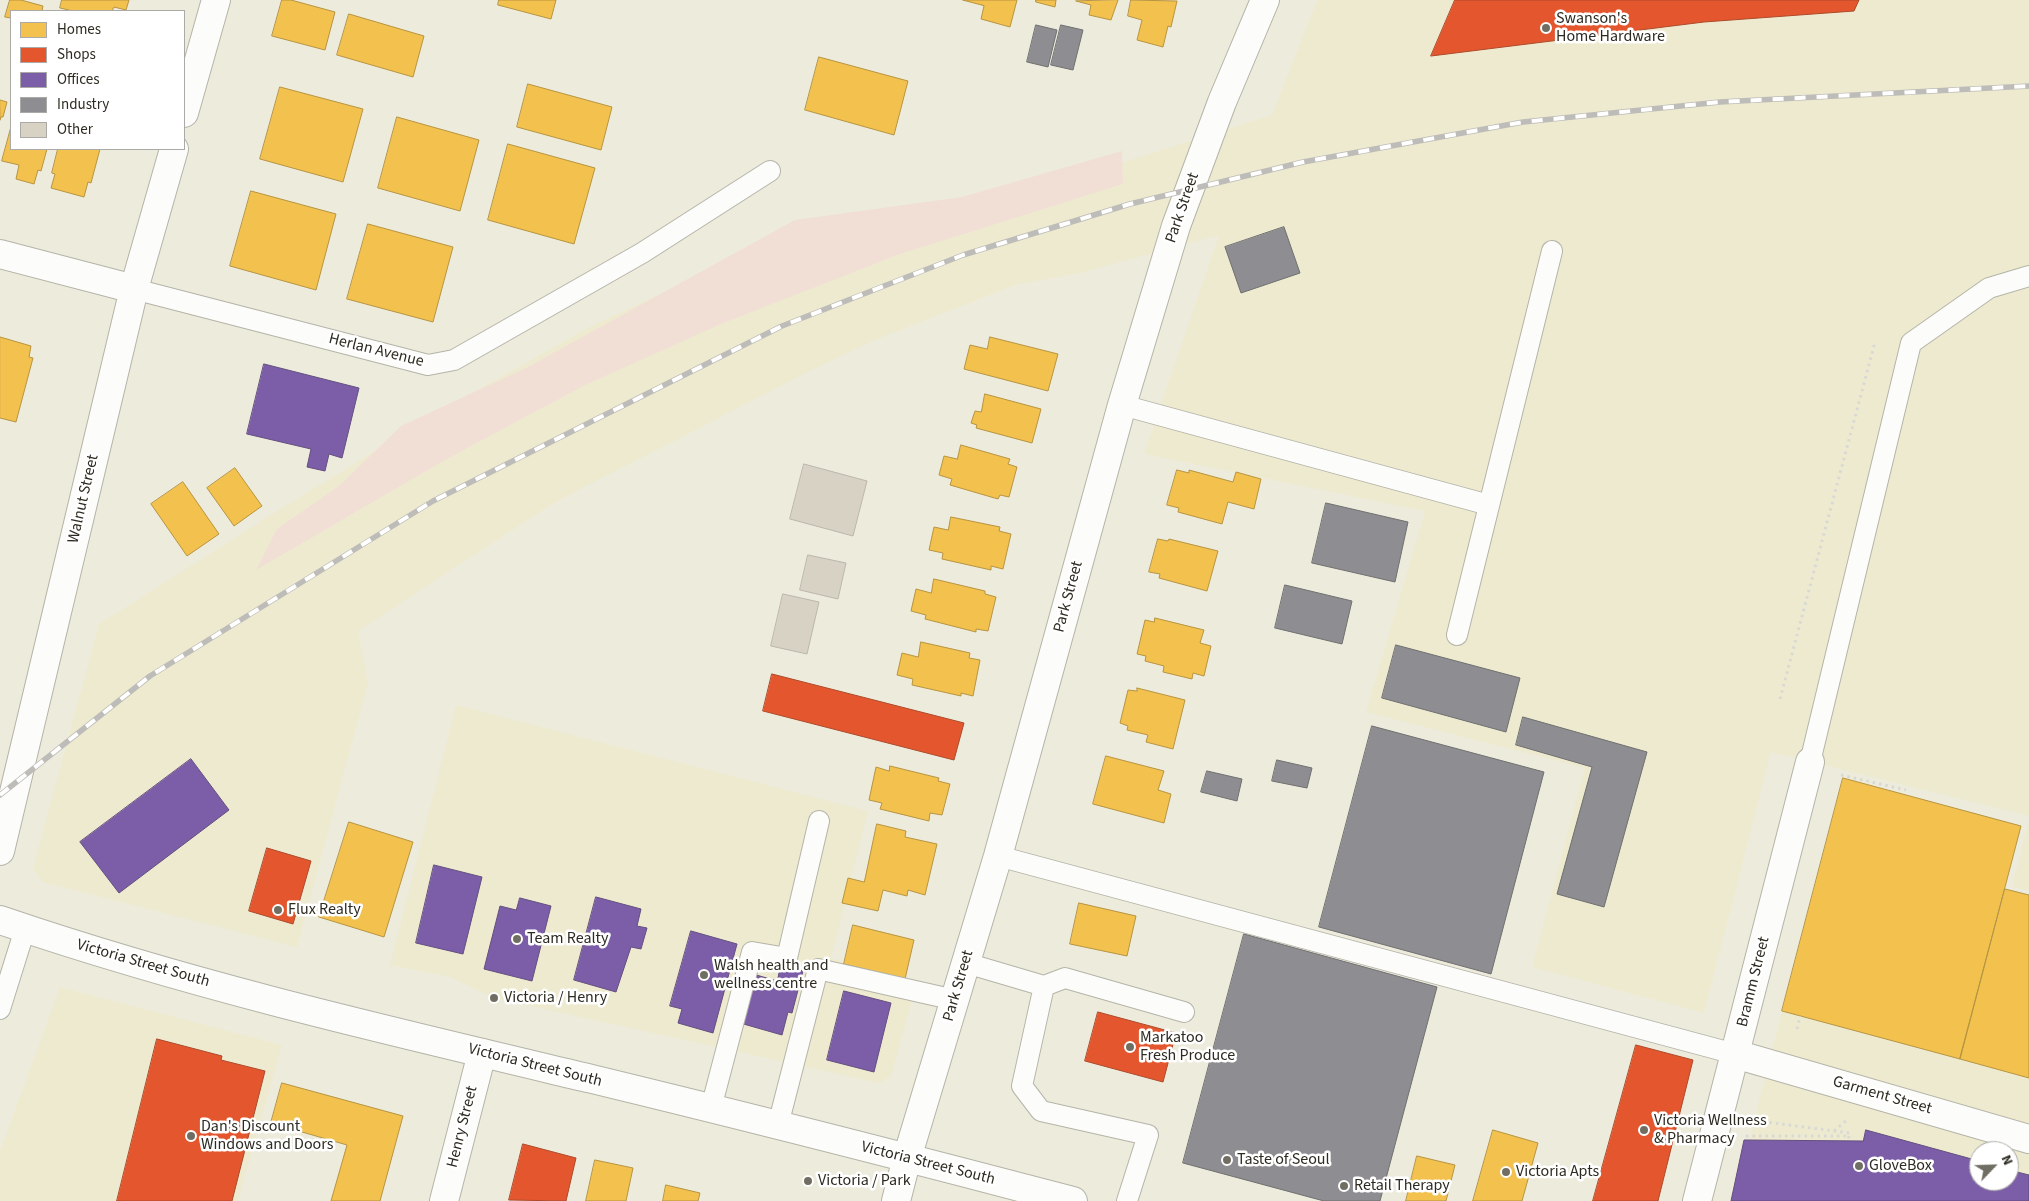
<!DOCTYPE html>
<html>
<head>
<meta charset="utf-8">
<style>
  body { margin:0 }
  #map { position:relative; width:2029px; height:1201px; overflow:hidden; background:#edebdc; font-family:"Source Sans 3",sans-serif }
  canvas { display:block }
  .legend { position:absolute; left:10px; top:10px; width:175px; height:140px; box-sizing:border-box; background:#fff; border:1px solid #abaaa6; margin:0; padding:6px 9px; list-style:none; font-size:15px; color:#2d2b21 }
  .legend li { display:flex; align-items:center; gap:10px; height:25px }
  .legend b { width:25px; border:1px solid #abaaa6 }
  .north { position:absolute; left:1969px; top:1141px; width:50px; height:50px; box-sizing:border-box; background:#fff; border:1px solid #abaaa6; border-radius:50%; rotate:66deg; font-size:14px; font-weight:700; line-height:20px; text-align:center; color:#2d2b21 }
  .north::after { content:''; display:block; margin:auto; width:18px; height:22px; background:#706e62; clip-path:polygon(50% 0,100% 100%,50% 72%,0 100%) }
</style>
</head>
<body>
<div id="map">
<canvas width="2029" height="1201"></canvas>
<ul class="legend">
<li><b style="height:14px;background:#f2c14e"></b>Homes</li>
<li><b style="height:14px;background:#e4572e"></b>Shops</li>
<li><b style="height:14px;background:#7b5ea7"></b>Offices</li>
<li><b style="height:14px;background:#8d8d92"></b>Industry</li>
<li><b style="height:14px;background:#d8d2c5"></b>Other</li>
</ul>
<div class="north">N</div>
</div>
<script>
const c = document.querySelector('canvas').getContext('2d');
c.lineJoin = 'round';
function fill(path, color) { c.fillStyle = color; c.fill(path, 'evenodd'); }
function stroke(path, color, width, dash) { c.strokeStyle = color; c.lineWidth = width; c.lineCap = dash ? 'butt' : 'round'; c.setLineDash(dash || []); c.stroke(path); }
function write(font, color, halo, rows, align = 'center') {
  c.font = font + ' "Source Sans 3",sans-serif'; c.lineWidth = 5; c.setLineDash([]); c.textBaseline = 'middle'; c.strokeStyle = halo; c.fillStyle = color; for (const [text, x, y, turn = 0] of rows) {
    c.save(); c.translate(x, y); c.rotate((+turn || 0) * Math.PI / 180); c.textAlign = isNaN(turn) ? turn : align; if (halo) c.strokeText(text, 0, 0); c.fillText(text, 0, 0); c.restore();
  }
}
const built = new Path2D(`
  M 1317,0 L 2029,0 L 2029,816 L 1771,752 L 1704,1013 L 1532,967 L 1585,768 L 1366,712 L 1425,511 L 1144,454 L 1219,235 L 1080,273 L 1015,285 L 875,340 L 804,374 L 554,503 L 358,631 L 368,683 L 297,947 L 42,882 L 33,868 L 99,624 L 285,506 L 449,406 L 595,324 L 757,250 L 1045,187 L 1272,115 Z
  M 456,705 L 868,811 L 831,958 L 917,983 L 891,1076 L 879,1083 L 494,998 L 450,977 L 390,965 Z
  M 2029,821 L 2029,891 L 2012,886 Z
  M 60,987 L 282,1045 L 238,1201 L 0,1201 L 0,1151 Z
  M 1782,1011 L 2029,1078 L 2029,1201 L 1734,1201 ZM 1979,1151 L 2009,1151 L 2009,1181 L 1979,1181 Z`);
const green = new Path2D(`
  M 1122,151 L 1123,184 L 900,254 L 721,324 L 583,386 L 445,460 L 256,570 L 277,529 L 339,486 L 401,426 L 526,368 L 795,220 L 962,197 Z`);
const homes = new Path2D(`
  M 10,0 L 21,0 L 43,6 L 42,11 L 11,11 L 11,18 L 5,17 Z
  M 62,0 L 129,0 L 126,10 L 114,7 L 112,11 L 73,11 L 60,8 Z
  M 282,0 L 291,0 L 335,12 L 325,50 L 272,36 Z
  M 499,0 L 556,0 L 551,19 L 498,5 Z
  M 963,0 L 1017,0 L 1010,27 L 981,19 L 984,6 Z
  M 1036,0 L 1056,0 L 1055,7 L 1036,2 Z
  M 1118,0 L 1111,20 L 1089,15 L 1091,5 L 1076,1 Z
  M 1131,0 L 1177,1 L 1171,27 L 1168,26 L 1163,47 L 1137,40 L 1142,20 L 1128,16 Z
  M 349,14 L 424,36 L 413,77 L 337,55 Z
  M 819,57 L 908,81 L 894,135 L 805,110 Z
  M 528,84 L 612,107 L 601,150 L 517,127 Z
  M 280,87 L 363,109 L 343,182 L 260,159 Z
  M 0,100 L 7,102 L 3,117 L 1,117 L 0,120 Z
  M 397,117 L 479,140 L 460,211 L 378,188 Z
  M 11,127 L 11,149 L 47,149 L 41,171 L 38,170 L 34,184 L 16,179 L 19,165 L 2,161 Z
  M 508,144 L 595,168 L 574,244 L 488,220 Z
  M 58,149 L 100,149 L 91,183 L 88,182 L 84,197 L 51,188 L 55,174 L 52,173 Z
  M 251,191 L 336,214 L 316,290 L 230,266 Z
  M 368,224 L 453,247 L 433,322 L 347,299 Z
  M 0,337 L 31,346 L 29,357 L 33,358 L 16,422 L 0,418 Z
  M 990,337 L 1058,354 L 1048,391 L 964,369 L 970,345 L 987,349 Z
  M 985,394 L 1041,409 L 1032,443 L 976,428 L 977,425 L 971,423 L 975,411 L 981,412 Z
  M 961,445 L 1010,459 L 1008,464 L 1017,467 L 1009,497 L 1000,495 L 998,499 L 950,485 L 952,479 L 939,475 L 944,456 L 957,459 Z
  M 235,468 L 262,506 L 234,526 L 207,488 Z
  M 1177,470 L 1189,473 L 1189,470 L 1233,482 L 1236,472 L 1261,479 L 1254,509 L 1228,502 L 1222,524 L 1178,512 L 1179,508 L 1167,505 Z
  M 183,482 L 219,534 L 187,556 L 151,504 Z
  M 951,517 L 1000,527 L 999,531 L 1011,534 L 1003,569 L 991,566 L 991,570 L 942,559 L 943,553 L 929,550 L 934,527 L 948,530 Z
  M 1158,539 L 1168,541 L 1169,539 L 1218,551 L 1207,591 L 1159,578 L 1160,574 L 1149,572 Z
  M 934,579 L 985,591 L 985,594 L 996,597 L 988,631 L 976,629 L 976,632 L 925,619 L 926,615 L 911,611 L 916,589 L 931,593 Z
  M 1155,618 L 1204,630 L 1200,643 L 1211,646 L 1204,676 L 1193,673 L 1192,679 L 1163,672 L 1164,666 L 1145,661 L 1146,656 L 1137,654 L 1145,620 L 1154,622 Z
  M 921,642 L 970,653 L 969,658 L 980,660 L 973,696 L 961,693 L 961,696 L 912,685 L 913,679 L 897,675 L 902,653 L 918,657 Z
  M 1137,688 L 1185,700 L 1173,749 L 1146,742 L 1148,735 L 1127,730 L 1128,726 L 1120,723 L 1128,690 L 1137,691 Z
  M 1106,756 L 1164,771 L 1158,790 L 1171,794 L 1164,823 L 1093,804 Z
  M 890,766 L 939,778 L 938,781 L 950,784 L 942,815 L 930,813 L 929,821 L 880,809 L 882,803 L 869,800 L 876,767 L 889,771 Z
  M 1843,778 L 2021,826 L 1960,1059 L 1782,1011 Z
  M 349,822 L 413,842 L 384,937 L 319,917 Z
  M 877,824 L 906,831 L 905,837 L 937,844 L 925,895 L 908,890 L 907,896 L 883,890 L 878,911 L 842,903 L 848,878 L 864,882 Z
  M 2005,889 L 2029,895 L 2029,1078 L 1960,1059 Z
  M 1079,903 L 1136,916 L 1127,956 L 1070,944 Z
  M 853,925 L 914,940 L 905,979 L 844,964 Z
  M 282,1083 L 403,1116 L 380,1201 L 331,1201 L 347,1145 L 271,1123 Z
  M 1493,1130 L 1538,1143 L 1522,1201 L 1473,1201 Z
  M 1417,1156 L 1455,1165 L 1446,1201 L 1406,1201 Z
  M 595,1160 L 633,1168 L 626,1201 L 586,1201 Z
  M 666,1185 L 700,1193 L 698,1201 L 663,1201 Z`);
const shops = new Path2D(`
  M 1455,0 L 1859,0 L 1854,11 L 1704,22 L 1431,56 Z
  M 772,674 L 964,723 L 954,760 L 763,711 Z
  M 267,848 L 311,861 L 293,924 L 249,911 Z
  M 1098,1012 L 1176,1033 L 1163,1082 L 1085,1061 Z
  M 157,1039 L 222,1056 L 221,1060 L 265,1071 L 232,1201 L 117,1201 Z
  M 1636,1045 L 1693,1060 L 1658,1201 L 1593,1201 Z
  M 523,1144 L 576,1158 L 566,1201 L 509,1200 Z`);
const offices = new Path2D(`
  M 264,364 L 359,388 L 342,458 L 329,454 L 325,471 L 307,467 L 311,449 L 247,434 Z
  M 191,759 L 229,810 L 119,893 L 80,842 Z
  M 434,865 L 482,877 L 463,954 L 416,943 Z
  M 596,897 L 641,909 L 637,926 L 647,928 L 641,949 L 631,947 L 616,992 L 574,980 Z
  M 520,898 L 551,906 L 532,981 L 484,969 L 500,906 L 516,910 Z
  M 691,931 L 737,944 L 713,1033 L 678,1023 L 682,1009 L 670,1006 Z
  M 781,965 L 803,971 L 792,1013 L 788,1012 L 782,1035 L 740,1023 L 753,974 L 777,981 Z
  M 844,991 L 891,1003 L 874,1072 L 827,1060 Z
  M 1866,1130 L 1979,1161 L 1979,1181 L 2009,1181 L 2009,1170 L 2029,1175 L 2029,1201 L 1731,1201 L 1744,1140 L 1863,1141 Z`);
const industry = new Path2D(`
  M 1036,25 L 1057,30 L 1048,67 L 1027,62 Z
  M 1061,25 L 1083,30 L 1073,70 L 1051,65 Z
  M 1284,227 L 1300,273 L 1241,293 L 1225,247 Z
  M 1326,503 L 1408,522 L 1395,582 L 1312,563 Z
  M 1285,585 L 1352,601 L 1342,644 L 1275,628 Z
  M 1396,645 L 1520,678 L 1506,732 L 1382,698 Z
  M 1523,717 L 1647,752 L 1604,907 L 1557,894 L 1592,767 L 1516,745 Z
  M 1372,726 L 1544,772 L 1491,974 L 1319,927 Z
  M 1277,760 L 1312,768 L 1307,788 L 1272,781 Z
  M 1207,771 L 1242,779 L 1237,801 L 1201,792 Z
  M 1244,934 L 1437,987 L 1380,1201 L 1324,1201 L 1183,1163 Z`);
const building = new Path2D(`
  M 804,464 L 867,481 L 853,536 L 790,519 Z
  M 808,555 L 846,563 L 838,599 L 800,590 Z
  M 783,594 L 819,602 L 807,654 L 771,646 Z`);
const path = new Path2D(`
  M 1780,699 L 1875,342
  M 1841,775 L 1906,790
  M 1797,1029 L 1800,1016
  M 1750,1120 L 1850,1133 L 1848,1140
  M 1834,1131 L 1847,1120
  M 1746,1136 L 1849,1136`);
const service = new Path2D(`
  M 134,289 L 428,365 L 454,360 L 642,253 L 770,171
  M 1122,405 L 1489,505
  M 1457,635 L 1552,251
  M 1810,762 L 1911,343 L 1989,288 L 2029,276
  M 998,856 L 1735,1054
  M 966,963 L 1044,986 L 1022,1086 L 1041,1111 L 1148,1135 L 1127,1201
  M 1044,986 L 1065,978 L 1184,1012
  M 0,1009 L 25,929
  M 711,1108 L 752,952 L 787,958 L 819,821
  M 778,1125 L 818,969 L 955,1000`);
const minor = new Path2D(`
  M 184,113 L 216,0
  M 0,254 L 134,289
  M 0,851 L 134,289 L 174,149
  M 1735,1054 L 2029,1139
  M 444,1201 L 482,1053
  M 896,1201 L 907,1158
  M 1697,1201 L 1810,762`);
const tertiary = new Path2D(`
  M 907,1158 L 998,856 L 1122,405 L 1176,226 L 1222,102 L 1265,0`);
const secondary = new Path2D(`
  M 0,920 C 193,986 394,1032 592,1079 C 753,1118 913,1159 1073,1201`);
const rail = new Path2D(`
  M 0,795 L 150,676 L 433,501 L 782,326 L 963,255 L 1130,204 L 1303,162 L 1523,122 L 1720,102 L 2029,86`);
const markers = [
  [1546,28,5,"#706e62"],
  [278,910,5,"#706e62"],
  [517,939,5,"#706e62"],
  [704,975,5,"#706e62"],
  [494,998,5,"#706e62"],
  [1130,1047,5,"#706e62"],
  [1644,1130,5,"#706e62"],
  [191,1136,5,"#706e62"],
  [1227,1160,5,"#706e62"],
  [1859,1166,5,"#706e62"],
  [1506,1172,5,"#706e62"],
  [808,1181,5,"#706e62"],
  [1344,1186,5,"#706e62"]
];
const poiNames = [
  ["Swanson's",1556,19],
  ["Home Hardware",1556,37],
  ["Flux Realty",288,910],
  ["Team Realty",527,939],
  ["Walsh health and",714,966],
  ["wellness centre",714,984],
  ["Victoria / Henry",504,998],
  ["Markatoo",1140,1038],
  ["Fresh Produce",1140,1056],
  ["Victoria Wellness",1654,1121],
  ["& Pharmacy",1654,1139],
  ["Dan's Discount",201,1127],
  ["Windows and Doors",201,1145],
  ["Taste of Seoul",1237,1160],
  ["GloveBox",1869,1166],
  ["Victoria Apts",1516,1172],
  ["Victoria / Park",818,1181],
  ["Retail Therapy",1354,1186]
];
const streetNames = [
  ["Park Street",1183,208,-71],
  ["Herlan Avenue",376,351,14],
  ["Walnut Street",84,499,-77],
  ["Park Street",1069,597,-75],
  ["Victoria Street South",143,964,16],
  ["Bramm Street",1754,982,-76],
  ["Park Street",959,986,-74],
  ["Victoria Street South",535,1066,14],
  ["Garment Street",1882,1096,16],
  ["Henry Street",463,1127,-76],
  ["Victoria Street South",928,1164,14]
];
fill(built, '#eeead0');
fill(green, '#f1dfd5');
fill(homes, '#f2c14e');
stroke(homes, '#b79440', 1);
fill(shops, '#e4572e');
stroke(shops, '#ad4a2a', 1);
fill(offices, '#7b5ea7');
stroke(offices, '#644f7f', 1);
fill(industry, '#8d8d92');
stroke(industry, '#707070', 1);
fill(building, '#d8d2c5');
stroke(building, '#bbb6ac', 1);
stroke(service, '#b5b4a8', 22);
stroke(minor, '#b5b4a8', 30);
stroke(tertiary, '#b5b4a8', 30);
stroke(secondary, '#b5b4a8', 30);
stroke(path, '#d9d9d4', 3, [2.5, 4]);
stroke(service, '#fcfcfa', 20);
stroke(minor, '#fcfcfa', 28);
stroke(tertiary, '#fcfcfa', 28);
stroke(secondary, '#fcfcfa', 28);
stroke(rail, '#bdbcb8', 5.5);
stroke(rail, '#fff', 4, [11]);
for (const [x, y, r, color] of markers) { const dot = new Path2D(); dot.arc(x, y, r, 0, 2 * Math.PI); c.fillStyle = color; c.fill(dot); stroke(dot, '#fff', 2); }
write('16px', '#2d2b21', '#fff', poiNames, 'left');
write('16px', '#2d2b21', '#fff', streetNames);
</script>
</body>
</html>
